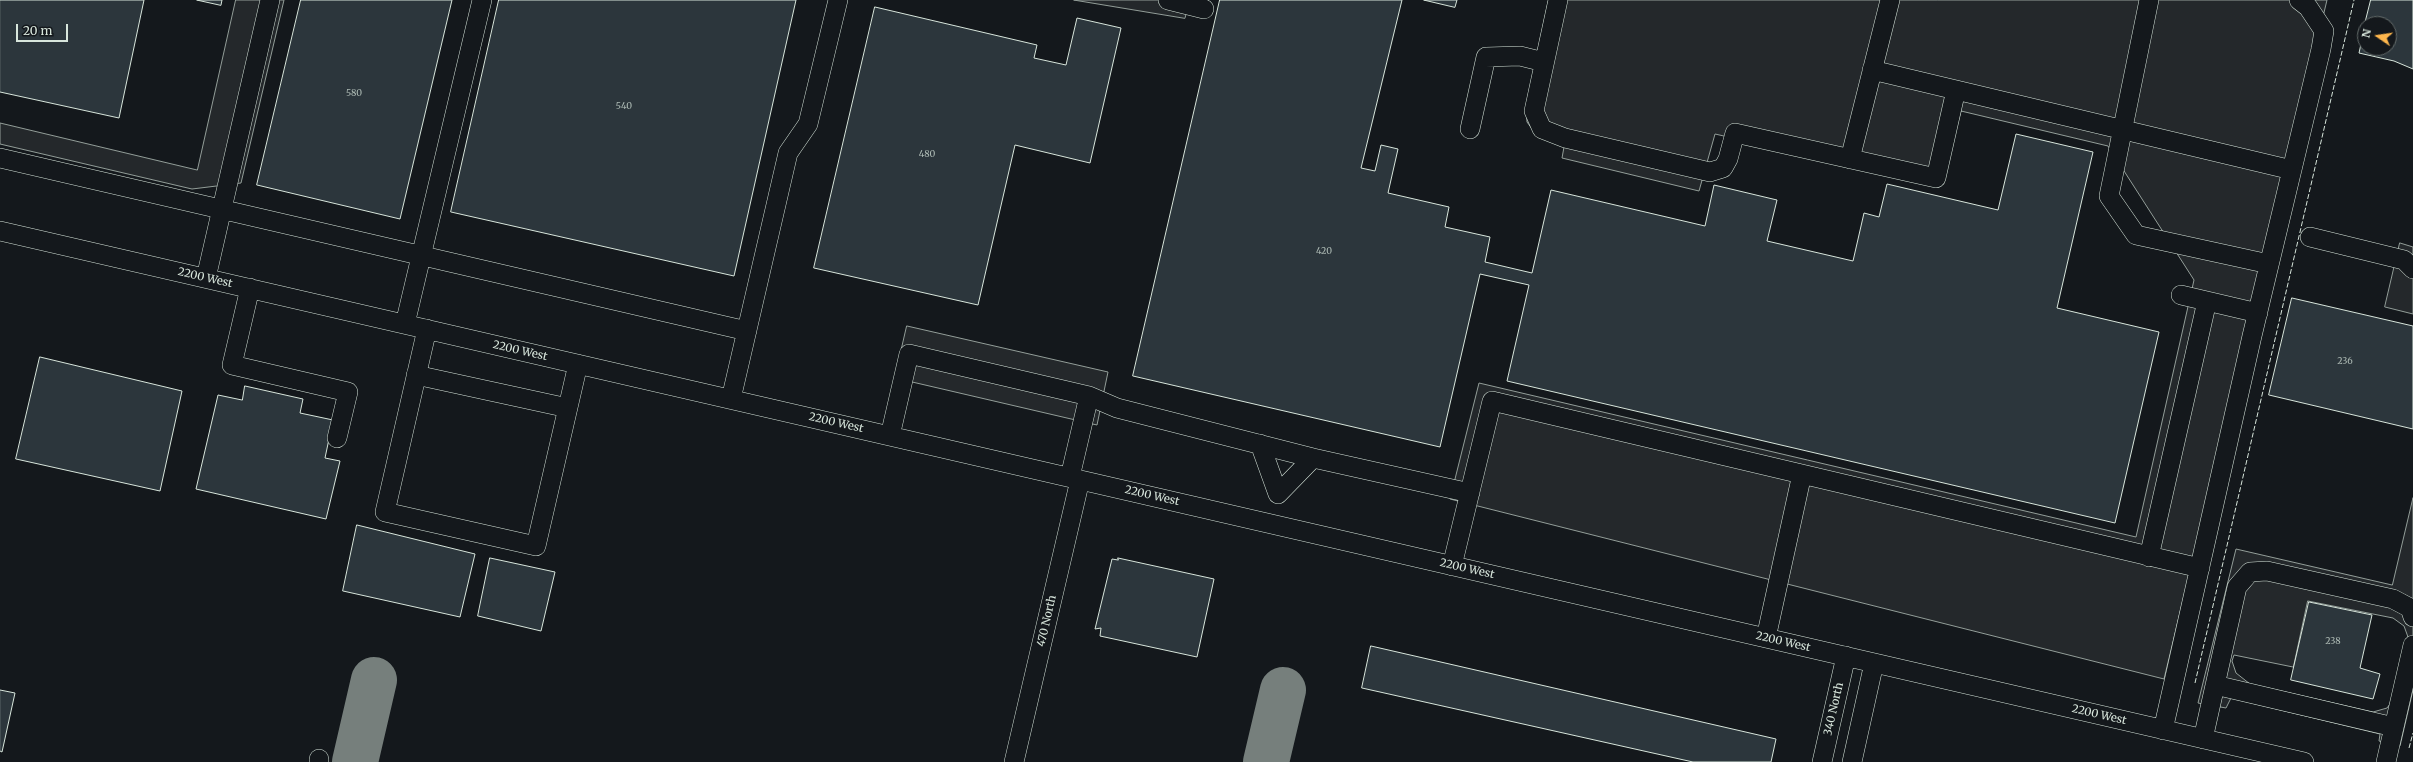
<!DOCTYPE html>
<html>
<head>
<meta charset="utf-8">
<style>
  body { margin:0 }
  #map { position:relative; width:2413px; height:762px; overflow:hidden; background:#14181c; font-family:Merriweather,serif }
  canvas { display:block }
  .north { position:absolute; left:2357px; top:16px; width:40px; height:40px; box-sizing:border-box; background:#14181c; border:1px solid #626a69; border-radius:50%; rotate:283deg; font-size:11px; font-weight:700; line-height:16px; text-align:center; color:#d8e6dc }
  .north::after { content:''; display:block; margin:auto; width:14px; height:18px; background:#ffb74d; clip-path:polygon(50% 0,100% 100%,50% 72%,0 100%) }
  .scale { position:absolute; left:16px; top:24px; width:52px; height:18px; box-sizing:border-box; border:2px solid #d8e6dc; border-top:0; padding-left:5px; font-size:12px; line-height:14px; white-space:nowrap; color:#d8e6dc; -webkit-text-stroke:3px #14181c; paint-order:stroke }
</style>
</head>
<body>
<div id="map">
<canvas width="2413" height="762"></canvas>
<div class="north">N</div>
<div class="scale">20 m</div>
</div>
<script>
const c = document.querySelector('canvas').getContext('2d');
c.lineJoin = 'round';
function fill(path, color) { c.fillStyle = color; c.fill(path, 'evenodd'); }
function stroke(path, color, width, dash) { c.strokeStyle = color; c.lineWidth = width; c.lineCap = dash ? 'butt' : 'round'; c.setLineDash(dash || []); c.stroke(path); }
function write(font, color, halo, rows, align = 'center') {
  c.font = font + ' Merriweather,serif'; c.lineWidth = 3; c.setLineDash([]); c.textBaseline = 'middle'; c.strokeStyle = halo; c.fillStyle = color; for (const [text, x, y, turn = 0] of rows) {
    c.save(); c.translate(x, y); c.rotate((+turn || 0) * Math.PI / 180); c.textAlign = isNaN(turn) ? turn : align; if (halo) c.strokeText(text, 0, 0); c.fillText(text, 0, 0); c.restore();
  }
}
const parking = new Path2D(`
  M 236,0 L 284,0 L 241,183 L 192,189 L 0,144 L 0,123 L 197,170 Z
  M 1074,0 L 1190,0 L 1185,18 Z
  M 1549,0 L 2327,0 L 2164,679 L 1450,499 L 1479,383 L 2136,537 L 2194,280 L 2108,146 L 1961,111 L 1941,185 L 1715,134 L 1699,191 L 1562,158 L 1564,147 L 1535,133 L 1527,122 L 1526,106 Z
  M 2400,243 L 2413,247 L 2413,314 L 2385,307 Z
  M 907,326 L 1108,372 L 1097,425 L 895,378 Z
  M 2413,498 L 2413,690 L 2400,746 L 2379,741 L 2380,734 L 2231,698 L 2226,708 L 2198,703 L 2236,549 L 2392,585 ZM 2308,601 L 2393,618 L 2404,626 L 2408,637 L 2390,704 L 2387,708 L 2373,712 L 2250,684 L 2236,673 L 2232,661 L 2234,655 L 2293,667 Z`);
const taxiway = new Path2D(`
  M 355,762 L 374,680
  M 1266,762 L 1283,690`);
const building = new Path2D(`
  M 0,0 L 144,0 L 119,118 L 0,92 Z
  M 197,0 L 222,0 L 221,5 Z
  M 301,0 L 452,0 L 400,219 L 257,185 Z
  M 499,0 L 796,0 L 734,276 L 451,212 Z
  M 1220,0 L 1402,0 L 1361,168 L 1375,171 L 1381,145 L 1398,149 L 1388,193 L 1449,207 L 1445,227 L 1490,237 L 1485,262 L 1532,273 L 1551,190 L 1705,226 L 1714,185 L 1777,200 L 1767,241 L 1853,261 L 1864,213 L 1879,217 L 1887,184 L 1998,210 L 2016,134 L 2093,152 L 2057,308 L 2159,332 L 2115,523 L 1507,381 L 1529,285 L 1480,274 L 1440,447 L 1133,376 Z
  M 1424,0 L 1457,0 L 1455,7 Z
  M 2371,0 L 2413,0 L 2413,69 L 2394,61 L 2359,53 L 2365,26 L 2365,48 L 2389,48 L 2389,24 L 2365,24 Z
  M 875,7 L 1037,45 L 1034,58 L 1066,65 L 1077,18 L 1121,28 L 1090,163 L 1015,145 L 978,305 L 814,268 Z
  M 2292,298 L 2413,326 L 2413,429 L 2269,395 Z
  M 40,357 L 182,391 L 160,491 L 16,459 Z
  M 245,386 L 303,399 L 300,413 L 333,420 L 325,458 L 340,461 L 326,519 L 196,489 L 218,395 L 242,400 Z
  M 357,525 L 475,554 L 460,617 L 343,591 Z
  M 490,558 L 555,572 L 541,631 L 478,616 Z
  M 1118,558 L 1214,579 L 1197,657 L 1100,636 L 1101,628 L 1095,629 L 1112,559 L 1118,560 Z
  M 2309,602 L 2372,615 L 2360,668 L 2380,674 L 2373,699 L 2291,680 Z
  M 1371,646 L 1776,739 L 1771,762 L 1693,762 L 1362,688 Z
  M 0,690 L 15,693 L 2,752 L 0,751 Z`);
const minor = new Path2D(`
  M 1168,0 L 1204,9
  M 1558,0 L 1534,111 L 1542,129 L 1565,138 L 1710,172 L 1723,168 L 1728,159 L 1735,133 L 1936,178 L 1956,90
  M 2149,0 L 2109,196 L 2136,235 L 2269,264
  M 1872,70 L 2292,170
  M 1470,129 L 1486,57 L 1520,56 L 1544,62
  M 0,158 L 747,331
  M 1850,159 L 1890,0
  M 0,231 L 2304,762
  M 2310,237 L 2404,260 L 2413,269
  M 206,278 L 270,0
  M 250,288 L 232,365 L 348,392 L 337,438
  M 2181,295 L 2258,313
  M 405,324 L 482,0
  M 427,329 L 385,512 L 536,546 L 578,364
  M 416,375 L 568,408
  M 1089,396 L 1117,408 L 1313,458 L 1470,493
  M 731,399 L 788,153 L 808,124 L 838,0
  M 890,436 L 909,354 L 1089,396 L 1070,477
  M 1260,444 L 1278,494 L 1313,458
  M 2149,557 L 2207,301
  M 1452,566 L 1492,401 L 2200,568
  M 1766,638 L 1802,474
  M 2215,685 L 2394,727
  M 2163,730 L 2252,336 L 2321,49 L 2324,31 L 2308,7 L 2299,0
  M 2203,739 L 2237,587 L 2250,572 L 2267,571 L 2393,599 L 2410,608 L 2413,617
  M 319,762 L 319,759
  M 1014,762 L 1080,480
  M 1822,762 L 1846,656
  M 1852,762 L 1874,663
  M 2386,762 L 2413,645`);
const fence = new Path2D(`
  M 2195,683 L 2354,0
  M 2409,748 L 2413,733`);
const numberNames = [
  ["580",354,93],
  ["540",624,106],
  ["480",927,154],
  ["420",1324,251],
  ["236",2345,361],
  ["238",2333,641]
];
const streetNames = [
  ["2200 West",205,278,13],
  ["2200 West",520,351,13],
  ["2200 West",836,423,13],
  ["2200 West",1152,496,13],
  ["2200 West",1467,569,13],
  ["470 North",1047,621,-77],
  ["2200 West",1783,642,13],
  ["340 North",1834,709,-77],
  ["2200 West",2099,715,13]
];
fill(parking, '#24282b');
stroke(parking, '#939e99', 1);
stroke(taxiway, '#767f7c', 46);
fill(building, '#2c363c');
stroke(building, '#d8e6dc', 1);
stroke(minor, '#d8e6dc', 20);
stroke(minor, '#14181c', 19);
stroke(fence, '#d8e6dc', 1, [5, 2]);
write('9px', '#adbab4', null, numberNames);
write('11px', '#d8e6dc', '#14181c', streetNames);
</script>
</body>
</html>
